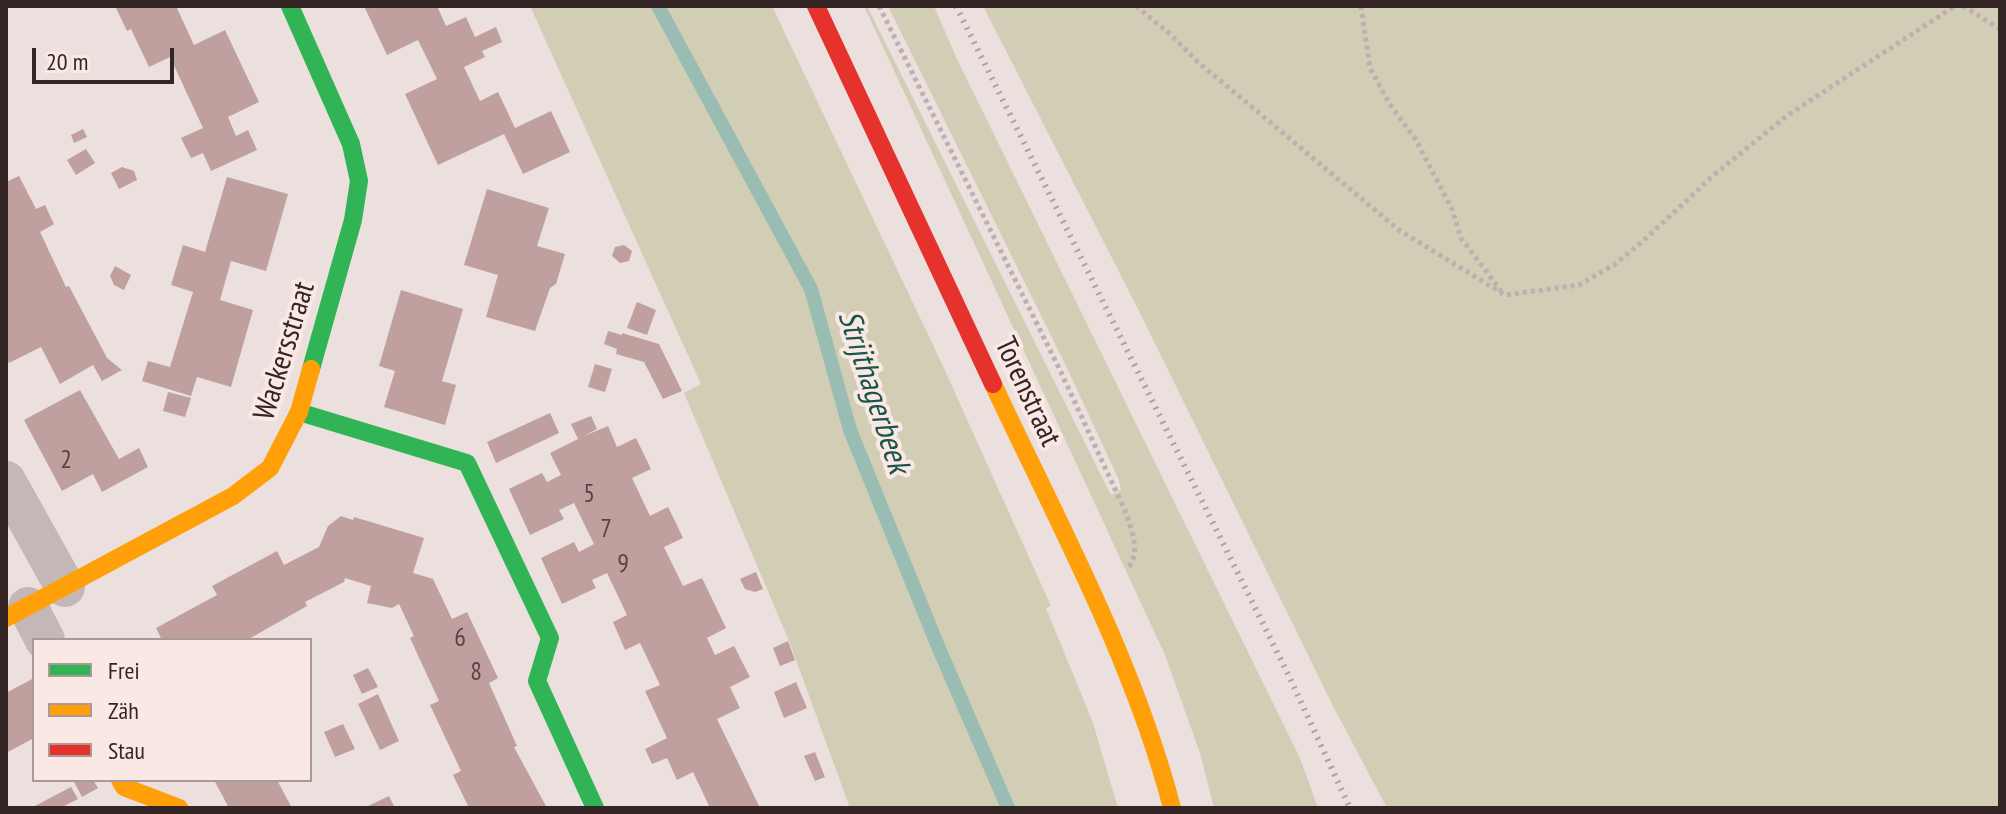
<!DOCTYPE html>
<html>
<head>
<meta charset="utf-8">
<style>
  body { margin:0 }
  #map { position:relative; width:2006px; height:814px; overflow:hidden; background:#ebe0dd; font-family:"PT Sans Narrow",sans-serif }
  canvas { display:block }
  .frame { position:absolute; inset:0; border:8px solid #342525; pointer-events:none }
  .legend { position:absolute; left:32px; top:638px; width:280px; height:144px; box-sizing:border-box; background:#f9e8e3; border:2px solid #aa9a97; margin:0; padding:10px 14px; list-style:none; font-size:24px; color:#342525 }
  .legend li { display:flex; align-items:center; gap:16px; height:40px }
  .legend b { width:40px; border:2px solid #aa9a97 }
  .scale { position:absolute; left:32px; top:48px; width:142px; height:36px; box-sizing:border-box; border:4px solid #342525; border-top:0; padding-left:10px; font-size:24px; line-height:28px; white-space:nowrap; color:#342525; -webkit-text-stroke:6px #f9e8e3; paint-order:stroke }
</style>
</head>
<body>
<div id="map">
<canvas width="2006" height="814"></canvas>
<div class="frame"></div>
<ul class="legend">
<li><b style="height:10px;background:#30b455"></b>Frei</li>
<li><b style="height:10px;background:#ff9f0a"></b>Zäh</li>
<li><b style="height:10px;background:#e5322d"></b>Stau</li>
</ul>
<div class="scale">20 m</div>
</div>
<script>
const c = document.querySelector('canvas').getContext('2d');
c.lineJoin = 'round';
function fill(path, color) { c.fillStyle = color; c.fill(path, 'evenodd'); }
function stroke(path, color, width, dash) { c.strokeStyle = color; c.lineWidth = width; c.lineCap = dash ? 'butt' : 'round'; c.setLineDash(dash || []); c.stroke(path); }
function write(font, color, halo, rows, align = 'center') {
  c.font = font + ' "PT Sans Narrow",sans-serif'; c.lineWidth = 8; c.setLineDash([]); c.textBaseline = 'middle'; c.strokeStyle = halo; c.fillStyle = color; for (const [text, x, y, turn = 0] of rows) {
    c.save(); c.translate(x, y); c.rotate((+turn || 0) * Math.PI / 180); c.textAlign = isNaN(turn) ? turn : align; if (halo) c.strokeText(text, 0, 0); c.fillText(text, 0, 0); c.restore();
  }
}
const green = new Path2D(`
  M 530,6 L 772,6 L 943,366 L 1051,606 L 1046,608 L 1093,723 L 1118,808 L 850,808 L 789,641 L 684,393 L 701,384 Z
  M 864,6 L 867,6 L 1111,495 L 1121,490 L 1119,480 L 1066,366 L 888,6 L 934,6 L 956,57 L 1300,758 L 1318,808 L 1214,808 L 1200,753 L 1165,655 Z
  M 983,6 L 2000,6 L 2000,808 L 1387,808 L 1333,706 L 1139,311 Z`);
const stream = new Path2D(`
  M 658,6 L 811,289 L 850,430 L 940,651 L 1008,808`);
const building = new Path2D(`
  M 115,6 L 176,6 L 194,45 L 225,30 L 259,102 L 228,117 L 236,136 L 248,130 L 257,150 L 211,171 L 203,153 L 191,158 L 181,138 L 203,128 L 170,57 L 149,67 L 131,29 L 127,31 Z
  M 364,6 L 437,6 L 446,26 L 466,17 L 475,37 L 496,27 L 502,42 L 482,51 L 485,57 L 464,67 L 480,101 L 498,92 L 515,128 L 551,111 L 570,152 L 523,174 L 504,134 L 438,165 L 405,94 L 437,79 L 418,40 L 387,55 Z
  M 83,129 L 87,137 L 74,143 L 71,135 Z
  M 86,149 L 95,163 L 76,175 L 67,160 Z
  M 122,167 L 134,171 L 137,180 L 119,189 L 111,173 Z
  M 19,176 L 36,209 L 45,205 L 54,224 L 40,232 L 66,287 L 69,286 L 107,358 L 122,370 L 102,381 L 93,365 L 60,384 L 41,347 L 9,363 L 6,357 L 6,182 Z
  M 227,177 L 288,194 L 266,271 L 231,261 L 220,300 L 253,310 L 231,387 L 197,377 L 191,396 L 142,381 L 148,361 L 170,367 L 193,292 L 171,285 L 183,245 L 205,252 Z
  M 487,189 L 549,208 L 537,246 L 565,254 L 556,284 L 550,288 L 535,331 L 486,317 L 498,275 L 464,265 Z
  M 624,245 L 632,251 L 629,261 L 620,263 L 612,256 L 615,247 Z
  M 115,266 L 131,275 L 124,290 L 114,285 L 110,276 Z
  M 401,290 L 463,309 L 442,381 L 456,385 L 445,425 L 384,407 L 395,371 L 379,366 Z
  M 637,302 L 656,310 L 647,335 L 627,328 Z
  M 608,331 L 622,335 L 622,333 L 659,344 L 682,391 L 663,399 L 644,362 L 616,354 L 617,349 L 604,344 Z
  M 595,364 L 612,369 L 605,392 L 588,387 Z
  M 80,390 L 119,459 L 139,448 L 148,467 L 102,492 L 93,474 L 62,491 L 24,420 Z
  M 168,392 L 191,398 L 185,417 L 163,411 Z
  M 550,413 L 559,433 L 496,463 L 487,442 Z
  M 591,416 L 597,429 L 584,436 L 608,426 L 617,447 L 636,438 L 651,469 L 632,478 L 650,516 L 668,507 L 676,523 L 683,538 L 664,547 L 683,586 L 702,578 L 726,628 L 707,638 L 715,655 L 734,646 L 750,677 L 730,687 L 740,708 L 717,719 L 760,808 L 710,808 L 693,772 L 677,780 L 667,758 L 652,764 L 645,749 L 667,738 L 645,691 L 660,685 L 640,643 L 625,650 L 613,622 L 627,615 L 607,573 L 592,580 L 596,588 L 562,604 L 541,558 L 574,542 L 579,552 L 594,544 L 574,503 L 559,510 L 564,519 L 530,535 L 509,489 L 542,473 L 547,482 L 561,475 L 550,453 L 578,439 L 571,424 Z
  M 341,516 L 353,520 L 354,517 L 424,538 L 413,573 L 433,579 L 452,619 L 467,612 L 498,678 L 489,683 L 517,746 L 514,747 L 547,808 L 469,808 L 453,775 L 461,771 L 430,705 L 439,701 L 410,638 L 414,636 L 399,604 L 392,608 L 367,603 L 371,586 L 345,578 L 344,582 L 305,602 L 307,606 L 247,640 L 162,640 L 156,628 L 217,595 L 212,586 L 277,551 L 284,565 L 319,547 L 328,526 Z
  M 756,572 L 763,589 L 755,592 L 745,589 L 740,579 Z
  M 788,641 L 795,660 L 780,666 L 773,648 Z
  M 368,668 L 378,687 L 362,694 L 353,675 Z
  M 34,678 L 34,738 L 6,753 L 6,693 Z
  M 796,682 L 807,708 L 784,718 L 774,692 Z
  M 378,694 L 399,741 L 380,750 L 358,704 Z
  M 343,724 L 355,749 L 335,757 L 324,732 Z
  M 815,752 L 825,777 L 815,781 L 804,756 Z
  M 73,780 L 93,780 L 98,788 L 82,797 Z
  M 214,780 L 277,780 L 292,808 L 229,808 Z
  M 71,787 L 78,799 L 60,808 L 31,808 Z
  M 389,796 L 395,808 L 364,808 Z`);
const path = new Path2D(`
  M 879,6 L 1059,368 L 1127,515 C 1132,532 1140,552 1129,567
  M 1136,6 L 1170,34 L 1198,62 L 1399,230 L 1505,295 L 1579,285 L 1614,265 L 1643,241 L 1715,174 L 1788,115 L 1955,6
  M 1361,6 L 1370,68 L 1389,103 L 1416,140 L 1452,209 L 1461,238 L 1501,291
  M 1963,6 L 2000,29`);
const street = new Path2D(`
  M 6,481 L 65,587
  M 28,607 L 45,640`);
const fast = new Path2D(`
  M 290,6 L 351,144 L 359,181 L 353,220 L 311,369
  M 299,412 L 467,463 L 550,638 L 537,681 L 595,808`);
const slow = new Path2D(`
  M 993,384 C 1057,521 1134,661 1172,808
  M 6,618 L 233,496 L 270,468 L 299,412 L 311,369
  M 120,780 L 124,787 L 179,808`);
const jam = new Path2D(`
  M 816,6 L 993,384`);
const rail = new Path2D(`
  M 956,6 L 1288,674 L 1350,808`);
const numberNames = [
  ["2",66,461],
  ["5",589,495],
  ["7",606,530],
  ["9",623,565],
  ["6",460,639],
  ["8",476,673]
];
const streetNames = [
  ["Wackersstraat",285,351,-73],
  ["Torenstraat",1027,392,65]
];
const waterNames = [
  ["Strijthagerbeek",873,392,72]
];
fill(green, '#d2ceb6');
stroke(stream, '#99bdb2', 14);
fill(building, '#bfa09f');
stroke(path, '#bcb1af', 5, [4, 4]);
stroke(street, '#c4b8b6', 40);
stroke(fast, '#30b455', 18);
stroke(slow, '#ff9f0a', 18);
stroke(jam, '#e5322d', 18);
stroke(rail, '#aba2a1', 6, [2, 6]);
write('26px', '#574444', null, numberNames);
write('30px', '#342525', '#f9e8e3', streetNames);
write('italic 32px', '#1a5548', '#f9e8e3', waterNames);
</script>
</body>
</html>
